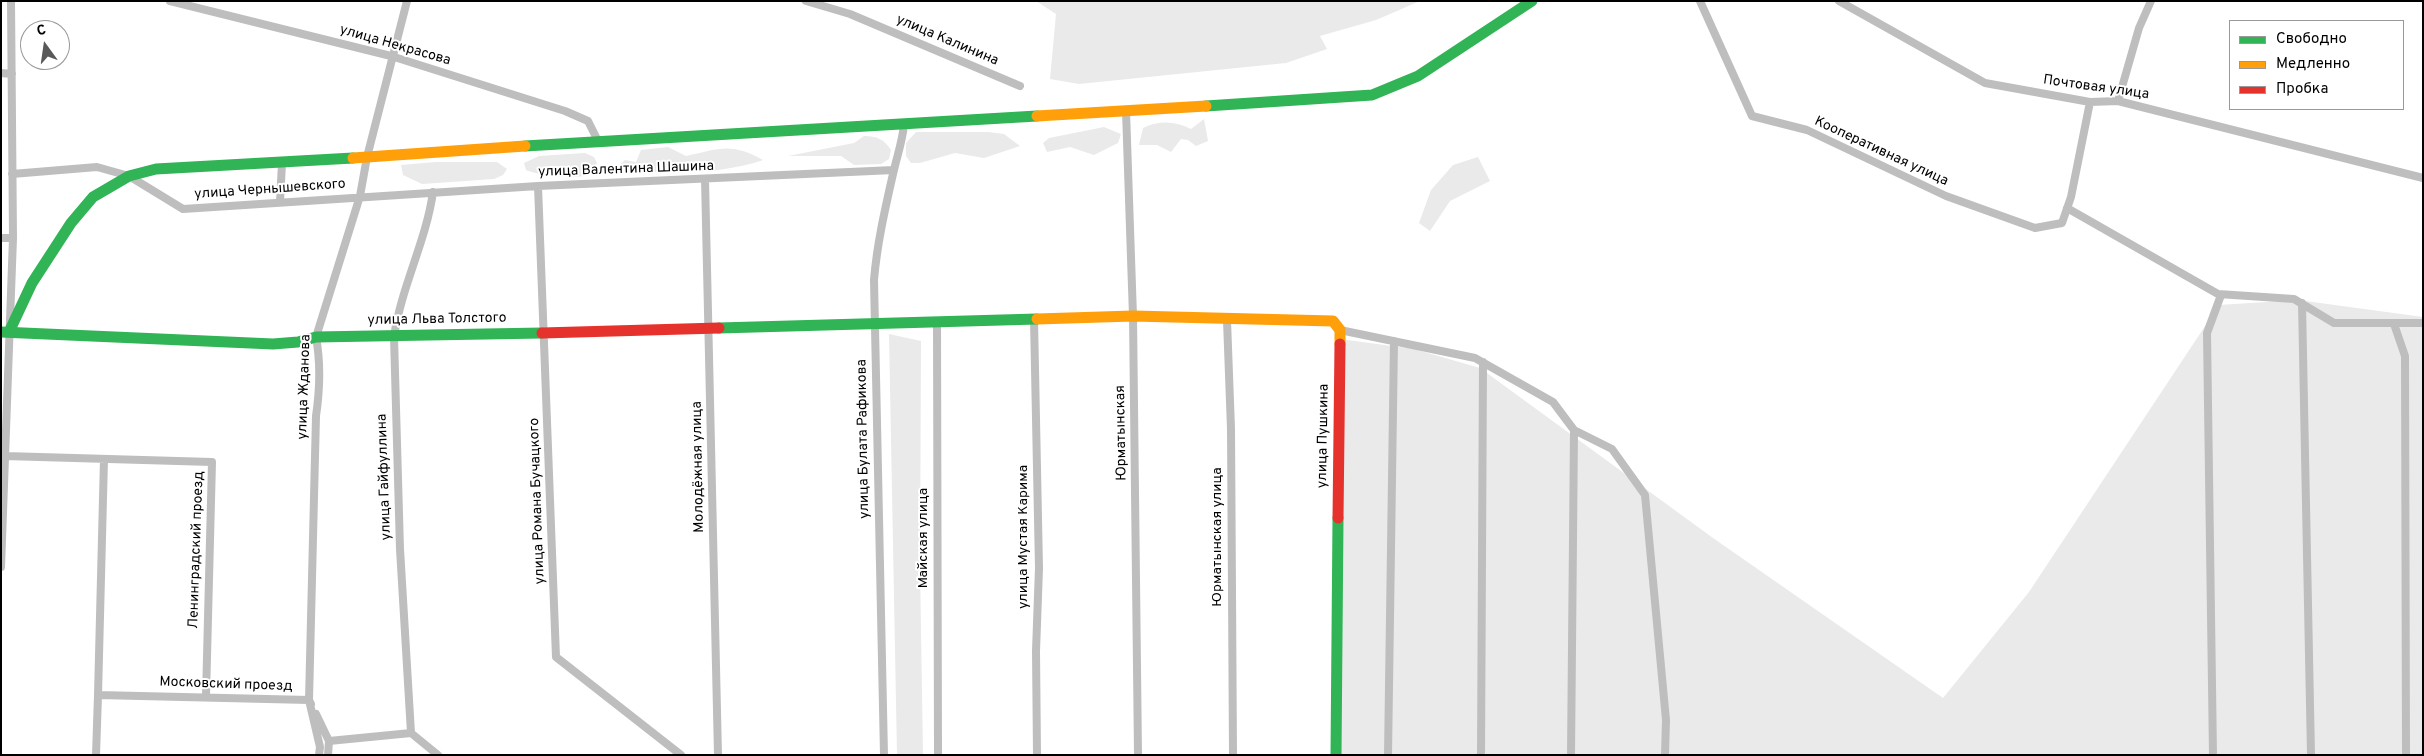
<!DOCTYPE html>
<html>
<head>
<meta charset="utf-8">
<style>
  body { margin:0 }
  #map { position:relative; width:2424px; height:756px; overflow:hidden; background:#fff; font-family:Overpass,sans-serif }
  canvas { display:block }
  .frame { position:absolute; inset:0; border:2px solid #000; pointer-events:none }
  .legend { position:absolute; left:2229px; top:20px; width:175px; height:90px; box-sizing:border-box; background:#fff; border:1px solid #999; margin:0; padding:6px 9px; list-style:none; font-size:15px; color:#000 }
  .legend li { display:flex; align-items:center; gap:10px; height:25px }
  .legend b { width:25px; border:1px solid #999 }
  .north { position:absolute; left:20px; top:20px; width:50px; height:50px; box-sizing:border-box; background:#fff; border:1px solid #999; border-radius:50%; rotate:346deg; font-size:14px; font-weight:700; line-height:20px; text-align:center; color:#000 }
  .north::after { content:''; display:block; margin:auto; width:18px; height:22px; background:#595959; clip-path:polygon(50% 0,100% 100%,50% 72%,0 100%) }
</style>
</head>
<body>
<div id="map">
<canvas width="2424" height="756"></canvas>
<div class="frame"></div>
<ul class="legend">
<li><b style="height:6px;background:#30b455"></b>Свободно</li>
<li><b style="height:6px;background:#ff9f0a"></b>Медленно</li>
<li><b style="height:6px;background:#e5322d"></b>Пробка</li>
</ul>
<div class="north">С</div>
</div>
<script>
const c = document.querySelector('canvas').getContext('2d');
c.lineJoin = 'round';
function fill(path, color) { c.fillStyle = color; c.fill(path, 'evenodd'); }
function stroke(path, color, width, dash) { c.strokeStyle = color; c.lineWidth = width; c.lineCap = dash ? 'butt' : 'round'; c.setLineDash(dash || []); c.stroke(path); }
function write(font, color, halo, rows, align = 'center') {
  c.font = font + ' Overpass,sans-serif'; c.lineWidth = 4; c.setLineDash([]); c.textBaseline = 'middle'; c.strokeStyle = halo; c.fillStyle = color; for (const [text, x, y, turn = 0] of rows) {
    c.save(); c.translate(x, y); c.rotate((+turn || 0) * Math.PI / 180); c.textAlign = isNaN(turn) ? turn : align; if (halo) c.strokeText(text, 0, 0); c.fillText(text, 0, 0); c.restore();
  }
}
const green = new Path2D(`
  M 1036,1 L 1420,1 L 1376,20 L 1320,36 L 1327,49 L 1286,63 L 1079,84 L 1050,79 L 1056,14 Z
  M 1204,119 L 1208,141 L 1196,146 L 1188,140 L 1181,139 L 1171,152 L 1157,145 L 1139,145 L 1143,128 C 1159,120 1176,121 1191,129 Z
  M 1104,127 L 1121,134 L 1118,143 L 1094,155 L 1070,147 L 1047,152 L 1043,143 L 1049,138 Z
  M 916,132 L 988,132 L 1004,134 L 1020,146 L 984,158 L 955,153 L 920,163 L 911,163 L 906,156 L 906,143 Z
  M 864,136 C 877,136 884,139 891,150 L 889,159 L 881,164 L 854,165 L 841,156 L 788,156 L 854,143 Z
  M 668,147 L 686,156 C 720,149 730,142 763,160 C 747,166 705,174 688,171 C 680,170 674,165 665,165 L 663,172 L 652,172 L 648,164 L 613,171 L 625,160 L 636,162 L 641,150 Z
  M 585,153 L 594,157 L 597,163 C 595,168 593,172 587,175 C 575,180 537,175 526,170 L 524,163 L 539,156 Z
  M 1478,157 L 1490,181 L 1450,201 L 1430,231 L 1419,223 L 1431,190 L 1453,165 Z
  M 436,162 L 497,162 L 507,169 L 503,175 L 494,179 L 422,184 L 403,175 L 401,165 Z
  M 2298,300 L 2423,317 L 2423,755 L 1337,755 L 1340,339 L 1414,349 L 1480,368 L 1713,538 L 1943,698 L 2029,592 L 2219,305 Z
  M 889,334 L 921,341 L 920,568 L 923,755 L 897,755 Z`);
const street = new Path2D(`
  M 170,1 L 391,56 L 565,111 L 588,121 L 598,141
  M 806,1 L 850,14 L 1020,86
  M 1700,1 L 1752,116 L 1807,130 L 1946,196 L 2035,228 L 2062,223 L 2071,197 L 2090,102
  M 1839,1 L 1985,83 L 2090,102 L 2118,101 L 2423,178
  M 1,73 L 12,74
  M 2118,101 L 2139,28 L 2151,1
  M 1126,111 L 1133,316 L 1138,755
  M 12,174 L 97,167 L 129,176 L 183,209 L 538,186 L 894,170
  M 705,179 L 718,755
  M 538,186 L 556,657 L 681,755
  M 433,192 C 426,242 401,287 394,337 L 400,549 L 411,733 L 438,755
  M 280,202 L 282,163
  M 2067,208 L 2218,294 L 2294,299 L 2334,323 L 2423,323
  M 1,238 L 13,238
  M 2302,303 L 2311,755
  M 1034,319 L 1039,568 L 1036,651 L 1037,755
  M 1227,320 L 1231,429 L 1233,755
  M 937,321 L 938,755
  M 2394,324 L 2405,356 L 2406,755
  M 1340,330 L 1475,358 L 1553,402 L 1574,430 L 1571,755
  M 1574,430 L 1612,449 L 1645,495 L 1666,720 L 1665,755
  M 5,456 L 212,462 L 206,696
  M 1,567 L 13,238 L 11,1
  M 98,695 L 104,459
  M 316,714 L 329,741 L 328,755
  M 329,741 L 411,733
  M 96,755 L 98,695 L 309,700 L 311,704
  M 319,755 L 320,747 L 309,700 L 316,416 C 320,389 321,364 316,337 L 360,196 L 367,157 L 407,1
  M 884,755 L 874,280 C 877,244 885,209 893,174 C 897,156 902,143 904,125
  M 1388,755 L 1394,341
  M 1481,755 L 1483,362
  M 2213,755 L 2207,333 L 2221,295`);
const fast = new Path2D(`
  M 1206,106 L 1372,95 L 1418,76 L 1532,1
  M 525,146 L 1037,116
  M 719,328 L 1037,319
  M 1,332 L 273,344 L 298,342 L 316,337 L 542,333
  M 9,332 L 32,283 L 71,223 L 93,197 L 129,176 L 156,169 L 353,158
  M 1336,755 L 1338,518`);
const slow = new Path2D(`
  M 1037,116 L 1206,106
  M 353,158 L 525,146
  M 1037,319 L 1133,316 L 1333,321 L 1340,330 L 1340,344`);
const jam = new Path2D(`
  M 542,333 L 719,328
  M 1338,518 L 1340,344`);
const streetNames = [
  ["улица Калинина",947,41,23],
  ["улица Некрасова",395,46,16],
  ["Почтовая улица",2096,88,8],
  ["Кооперативная улица",1881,152,25],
  ["улица Валентина Шашина",626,170,-2],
  ["улица Чернышевского",270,190,-4],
  ["улица Льва Толстого",437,320,-1],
  ["улица Жданова",305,387,-88],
  ["Юрматынская",1122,433,-91],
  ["улица Пушкина",1324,436,-89],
  ["улица Булата Рафикова",864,439,-91],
  ["Молодёжная улица",699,467,-91],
  ["улица Гайфуллина",385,477,-92],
  ["улица Романа Бучацкого",538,501,-92],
  ["улица Мустая Карима",1024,537,-90],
  ["Юрматынская улица",1218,537,-90],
  ["Майская улица",924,538,-90],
  ["Ленинградский проезд",197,550,-88],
  ["Московский проезд",226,685,2]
];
fill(green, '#eaeaea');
stroke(street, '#bebebe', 8);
stroke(fast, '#30b455', 11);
stroke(slow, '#ff9f0a', 11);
stroke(jam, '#e5322d', 11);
write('14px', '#000', '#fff', streetNames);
</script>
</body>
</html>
